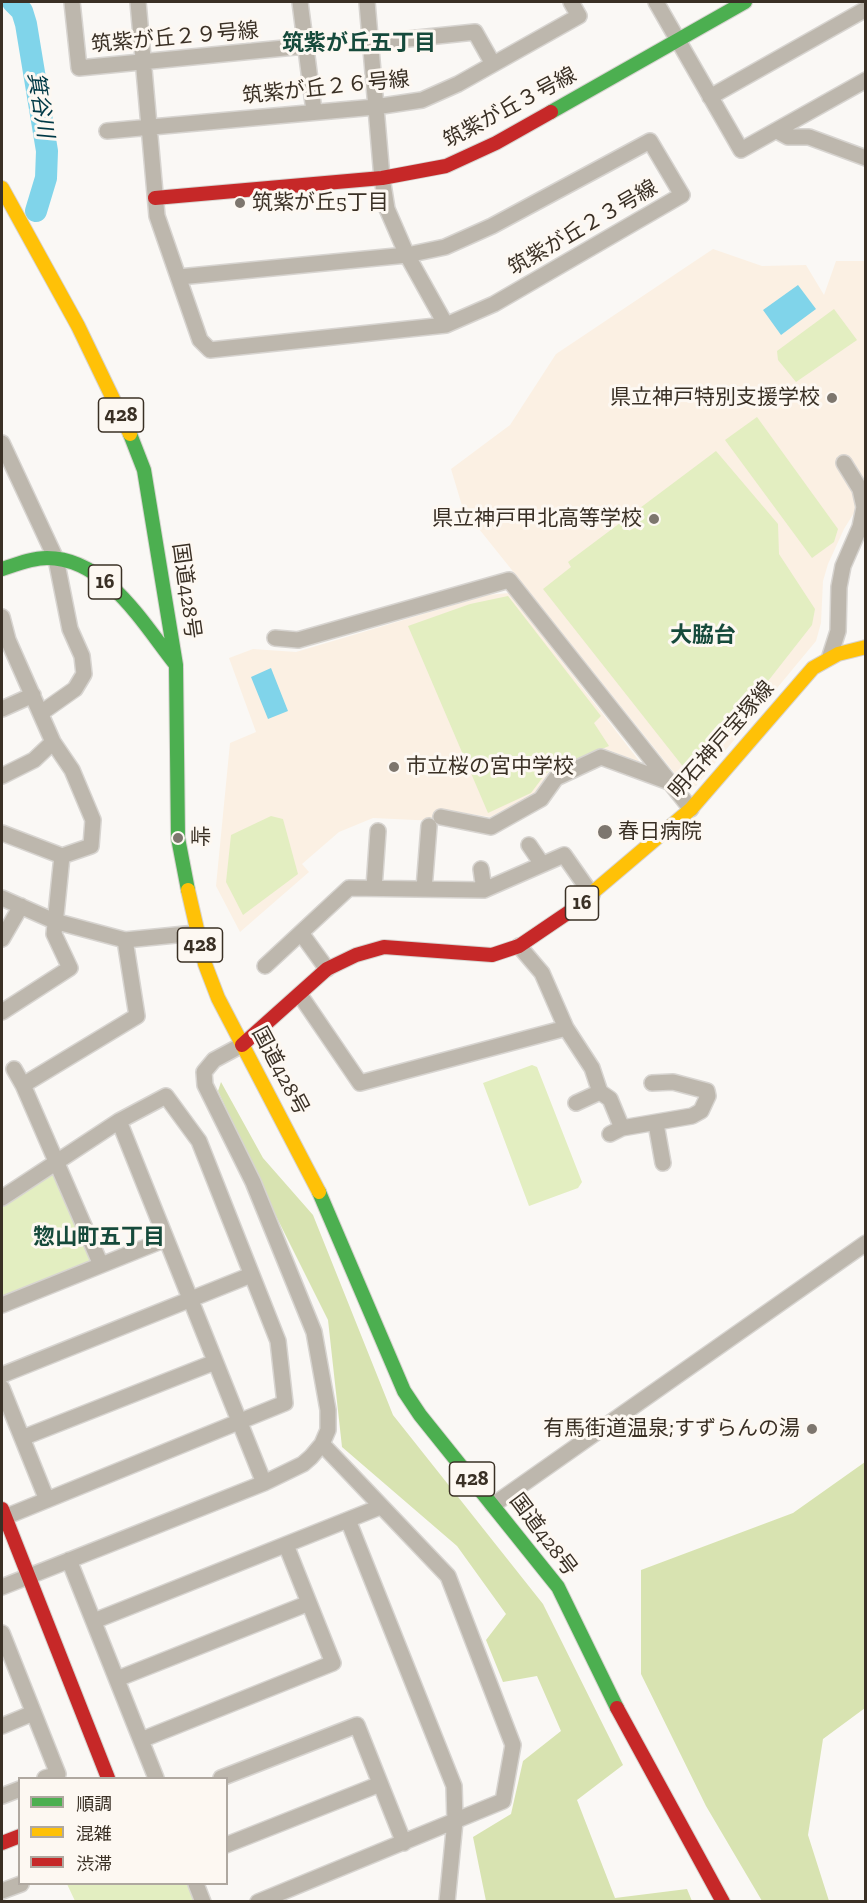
<!DOCTYPE html>
<html>
<head>
<meta charset="utf-8">
<style>
  body { margin:0 }
  #map { position:relative; width:867px; height:1903px; overflow:hidden; background:#faf8f5; font-family:"Zilla Slab","Noto Sans JP",serif }
  canvas { display:block }
  .frame { position:absolute; inset:0; border:3px solid #3a3025; pointer-events:none }
  .legend { position:absolute; left:18px; top:1777px; width:210px; height:108px; box-sizing:border-box; background:#fdf8f2; border:2px solid #afa8a0; margin:0; padding:8px 10px; list-style:none; font-size:18px; color:#3a3025 }
  .legend li { display:flex; align-items:center; gap:12px; height:30px }
  .legend b { width:30px; border:2px solid #afa8a0 }
</style>
</head>
<body>
<div id="map">
<canvas width="867" height="1903"></canvas>
<div class="frame"></div>
<ul class="legend">
<li><b style="height:8px;background:#4caf50"></b>順調</li>
<li><b style="height:8px;background:#ffc107"></b>混雑</li>
<li><b style="height:8px;background:#c62828"></b>渋滞</li>
</ul>
</div>
<script>
const c = document.querySelector('canvas').getContext('2d');
c.lineJoin = 'round';
function fill(path, color) { c.fillStyle = color; c.fill(path, 'evenodd'); }
function stroke(path, color, width, dash) { c.strokeStyle = color; c.lineWidth = width; c.lineCap = dash ? 'butt' : 'round'; c.setLineDash(dash || []); c.stroke(path); }
function write(font, color, halo, rows, align = 'center') {
  c.font = font + ' "Zilla Slab","Noto Sans JP",serif'; c.lineWidth = 6; c.setLineDash([]); c.textBaseline = 'middle'; c.strokeStyle = halo; c.fillStyle = color; for (const [text, x, y, turn = 0] of rows) {
    c.save(); c.translate(x, y); c.rotate((+turn || 0) * Math.PI / 180); c.textAlign = isNaN(turn) ? turn : align; if (halo) c.strokeText(text, 0, 0); c.fillText(text, 0, 0); c.restore();
  }
}
const built = new Path2D(`
  M 713,249 L 762,266 L 806,265 L 824,295 L 836,261 L 865,261 L 865,488 L 854,493 L 857,508 L 844,529 L 828,564 L 823,581 L 821,623 L 816,641 L 696,786 L 684,785 L 463,509 L 451,469 L 510,425 L 556,354 Z
  M 509,593 L 640,762 L 603,748 L 549,772 L 534,794 L 490,817 L 439,809 L 437,821 L 373,818 L 339,832 L 302,864 L 309,872 L 240,932 L 216,886 L 230,743 L 256,732 L 229,658 L 253,649 L 296,652 L 487,595 Z`);
const green = new Path2D(`
  M 834,309 L 857,340 L 796,382 L 778,360 L 777,351 Z
  M 757,417 L 838,529 L 834,542 L 812,558 L 725,440 Z
  M 716,451 L 778,524 L 779,554 L 815,609 L 812,625 L 692,778 L 543,589 L 571,567 L 568,562 Z
  M 508,596 L 601,716 L 594,723 L 609,746 L 546,773 L 531,793 L 488,813 L 408,626 L 470,604 Z
  M 271,816 L 283,819 L 298,874 L 243,915 L 226,882 L 231,835 Z
  M 532,1065 L 537,1067 L 582,1182 L 578,1188 L 529,1206 L 483,1083 Z
  M 50,1172 L 59,1176 L 92,1258 L 89,1264 L 2,1298 L 2,1205 Z
  M 67,1884 L 192,1884 L 199,1901 L 75,1901 Z`);
const forest = new Path2D(`
  M 221,1082 L 263,1158 L 313,1215 L 393,1415 L 543,1604 L 623,1765 L 577,1800 L 615,1898 L 687,1889 L 692,1901 L 486,1901 L 473,1837 L 511,1814 L 523,1761 L 561,1731 L 537,1676 L 503,1682 L 486,1640 L 506,1614 L 457,1546 L 342,1447 L 328,1320 L 274,1212 L 218,1091 Z
  M 865,1462 L 865,1708 L 823,1739 L 808,1835 L 829,1901 L 762,1901 L 706,1806 L 641,1674 L 641,1570 L 793,1513 Z`);
const water = new Path2D(`
  M 798,285 L 816,309 L 781,335 L 763,310 Z
  M 271,668 L 288,711 L 268,719 L 251,677 Z`);
const river = new Path2D(`
  M 13,2 L 22,11 L 26,24 L 47,151 L 46,178 L 36,211`);
const street = new Path2D(`
  M 72,2 L 79,68 L 305,46
  M 138,2 L 157,216 L 200,340 L 210,350 L 446,325 L 494,304 L 682,195 L 650,141 L 492,226 L 445,247 L 407,255 L 179,277
  M 300,2 L 314,111
  M 367,2 L 382,178 L 387,209 L 407,255 L 446,325
  M 656,2 L 741,150 L 866,80
  M 370,43 L 475,32 L 493,64
  M 710,97 L 866,9
  M 107,131 L 375,107 L 422,100 L 458,84 L 579,16 L 571,2
  M 777,131 L 788,137 L 809,137 L 866,158
  M 2,443 L 56,559 L 70,629 L 82,656 L 84,674 L 75,689 L 41,713
  M 2,617 L 8,640 L 53,742 L 34,760 L 2,776
  M 275,638 L 298,640 L 509,580 L 691,809
  M 830,656 L 838,631 L 839,587 L 843,566 L 860,527 L 864,507 L 860,489 L 844,463
  M 2,709 L 33,695
  M 441,817 L 491,827 L 541,799 L 556,778 L 601,757 L 669,782
  M 2,833 L 62,856 L 91,846 L 93,820 L 72,770 L 53,742
  M 529,845 L 542,864
  M 481,869 L 484,890
  M 374,888 L 378,831
  M 424,889 L 429,826
  M 2,898 L 54,921 L 125,940 L 196,933
  M 301,933 L 327,969
  M 2,939 L 21,906
  M 519,946 L 542,973 L 566,1028 L 592,1068 L 600,1092 L 610,1099 L 622,1128
  M 265,966 L 349,888 L 484,890 L 564,855 L 592,895
  M 300,995 L 360,1083 L 566,1028
  M 2,1012 L 70,968 L 54,934 L 62,856
  M 14,1069 L 23,1085
  M 576,1103 L 600,1092
  M 119,1121 L 264,1483
  M 656,1124 L 663,1163
  M 610,1134 L 622,1128 L 692,1116 L 701,1111 L 708,1096 L 707,1091 L 673,1082 L 652,1083
  M 2,1198 L 119,1121 L 166,1096 L 199,1141 L 278,1341 L 285,1403 L 5,1517
  M 101,1265 L 23,1085 L 137,1016 L 125,940
  M 2,1305 L 166,1239
  M 2,1375 L 251,1275
  M 2,1388 L 47,1500
  M 22,1438 L 215,1362
  M 493,1505 L 866,1243
  M 348,1520 L 454,1786 L 455,1821 L 447,1902
  M 69,1560 L 156,1778
  M 2,1587 L 264,1483 L 303,1464 L 311,1457 L 322,1444 L 328,1430 L 328,1410 L 314,1332 L 253,1182 L 205,1085 L 204,1072 L 214,1060 L 242,1045
  M 94,1621 L 380,1507
  M 2,1633 L 58,1774 L 45,1778
  M 117,1679 L 309,1603
  M 2,1726 L 33,1713
  M 141,1740 L 333,1663 L 286,1545
  M 221,1778 L 357,1725 L 404,1843
  M 2,1796 L 20,1789
  M 226,1845 L 380,1784
  M 196,1884 L 203,1902
  M 2,1891 L 21,1884
  M 258,1902 L 503,1801 L 513,1745 L 448,1576 L 322,1444`);
const fast = new Path2D(`
  M 551,112 L 745,2
  M 130,434 L 144,470 L 176,665 L 178,838 L 188,890
  M 2,569 C 17,564 32,558 47,558 C 106,558 144,625 176,665
  M 319,1192 L 404,1391 L 420,1415 L 558,1587 L 617,1708`);
const slow = new Path2D(`
  M 2,188 L 78,326 L 130,434
  M 188,890 L 205,964 L 218,998 L 319,1192
  M 572,910 L 691,809 L 813,668 L 838,654 L 866,647`);
const jam = new Path2D(`
  M 155,198 L 382,178 L 446,166 L 496,143 L 551,112
  M 242,1045 L 327,969 L 356,955 L 384,947 L 492,955 L 519,946 L 572,910
  M 2,1509 L 108,1778
  M 617,1708 L 723,1902
  M 2,1843 L 20,1836`);
const markers = [
  [240,203,6,"#7d766e"],
  [832,398,6,"#7d766e"],
  [654,519,6,"#7d766e"],
  [394,767,6,"#7d766e"],
  [605,832,8,"#7d766e"],
  [178,838,6,"#7d766e"],
  [812,1429,6,"#7d766e"]
];
const shields = [
  [121,415,45],
  [105,582,33],
  [582,903,33],
  [200,945,45],
  [472,1479,45]
];
const shieldNames = [
  ["428",121,415],
  ["16",105,582],
  ["16",582,903],
  ["428",200,945],
  ["428",472,1479]
];
const streetNames = [
  ["筑紫が丘２９号線",175,38,-5],
  ["筑紫が丘２６号線",326,88,-6],
  ["筑紫が丘３号線",510,108,-28],
  ["筑紫が丘２３号線",583,228,-30],
  ["国道428号",186,591,82],
  ["明石神戸宝塚線",722,740,-49],
  ["国道428号",280,1071,62],
  ["国道428号",543,1535,53]
];
const poiNames = [
  ["筑紫が丘5丁目",252,203],
  ["県立神戸特別支援学校",820,398,"right"],
  ["県立神戸甲北高等学校",642,519,"right"],
  ["市立桜の宮中学校",406,767],
  ["春日病院",618,832],
  ["峠",190,838],
  ["有馬街道温泉;すずらんの湯",800,1429,"right"]
];
const neighbourhoodNames = [
  ["筑紫が丘五丁目",359,44],
  ["大脇台",703,636],
  ["惣山町五丁目",99,1238]
];
const waterNames = [
  ["箕谷川",40,105,81]
];
fill(built, '#fbf0e3');
fill(green, '#e3eec1');
fill(forest, '#d8e3b1');
fill(water, '#80d4ea');
stroke(river, '#80d4ea', 22);
stroke(street, '#d7d4d0', 18);
stroke(fast, '#d7d4d0', 16);
stroke(slow, '#d7d4d0', 16);
stroke(jam, '#d7d4d0', 16);
stroke(street, '#bdb7ad', 15);
stroke(fast, '#4caf50', 14);
stroke(slow, '#ffc107', 14);
stroke(jam, '#c62828', 14);
for (const [x, y, r, color] of markers) { const dot = new Path2D(); dot.arc(x, y, r, 0, 2 * Math.PI); c.fillStyle = color; c.fill(dot); stroke(dot, '#fdf8f2', 2); }
for (const [x, y, w] of shields) { const box = new Path2D(); box.roundRect(x - w / 2, y - 17, w, 34, 4.5); c.fillStyle = '#fdf8f2'; c.fill(box); stroke(box, '#3a3025', 1.5); }
write('bold 20px', '#3a3025', null, shieldNames);
write('21px', '#3a3025', '#fdf8f2', streetNames);
write('21px', '#3a3025', '#fdf8f2', poiNames, 'left');
write('bold 22px', '#164a3b', '#fdf8f2', neighbourhoodNames);
write('italic 22px', '#003946', '#fdf8f2', waterNames);
</script>
</body>
</html>
